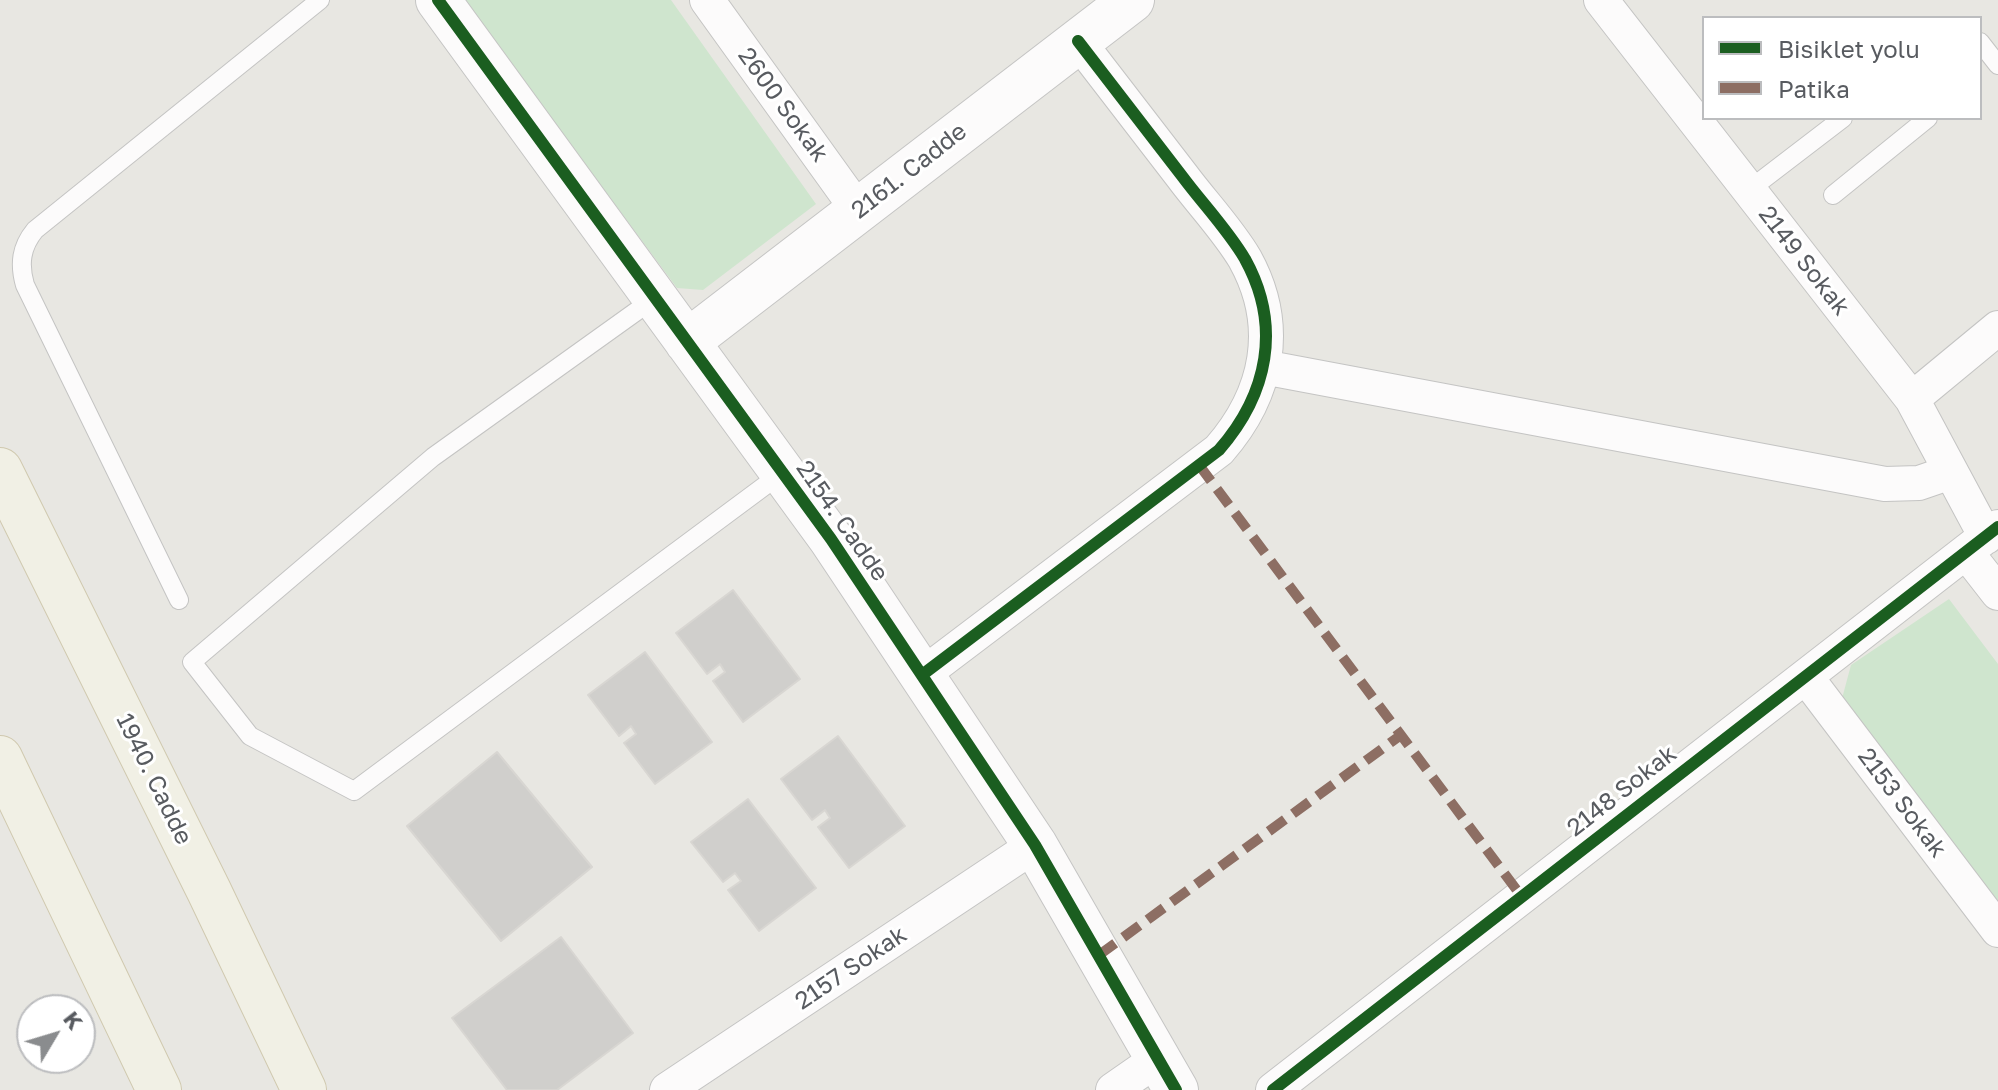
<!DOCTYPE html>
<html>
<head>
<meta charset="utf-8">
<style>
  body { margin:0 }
  #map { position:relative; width:1998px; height:1090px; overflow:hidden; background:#e8e7e2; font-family:"Golos Text",sans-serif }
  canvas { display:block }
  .legend { position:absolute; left:1702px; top:16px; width:280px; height:104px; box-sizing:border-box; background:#fff; border:2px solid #bcbdbf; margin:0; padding:10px 14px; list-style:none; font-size:24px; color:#585b60 }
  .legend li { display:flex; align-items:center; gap:16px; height:40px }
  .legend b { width:40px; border:2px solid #bcbdbf }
  .north { position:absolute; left:16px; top:994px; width:80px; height:80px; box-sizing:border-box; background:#fff; border:2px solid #bcbdbf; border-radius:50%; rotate:52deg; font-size:22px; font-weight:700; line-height:32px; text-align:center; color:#585b60 }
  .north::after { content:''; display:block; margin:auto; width:28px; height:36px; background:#8a8c8e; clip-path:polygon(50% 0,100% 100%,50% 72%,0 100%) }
</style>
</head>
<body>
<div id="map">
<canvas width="1998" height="1090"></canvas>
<ul class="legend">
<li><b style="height:10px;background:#1b5e20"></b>Bisiklet yolu</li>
<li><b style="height:10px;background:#8d6e63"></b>Patika</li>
</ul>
<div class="north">K</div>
</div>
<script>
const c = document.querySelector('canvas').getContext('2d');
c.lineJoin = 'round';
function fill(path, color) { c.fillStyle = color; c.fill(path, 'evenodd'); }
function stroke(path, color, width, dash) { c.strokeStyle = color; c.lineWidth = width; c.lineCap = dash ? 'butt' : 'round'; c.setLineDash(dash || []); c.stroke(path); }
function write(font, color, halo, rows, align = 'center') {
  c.font = font + ' "Golos Text",sans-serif'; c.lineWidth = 6; c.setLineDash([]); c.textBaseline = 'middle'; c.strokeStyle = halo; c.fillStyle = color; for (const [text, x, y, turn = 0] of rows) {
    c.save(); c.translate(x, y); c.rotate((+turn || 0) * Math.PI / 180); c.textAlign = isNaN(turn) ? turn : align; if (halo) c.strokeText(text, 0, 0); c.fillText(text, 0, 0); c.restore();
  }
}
const green = new Path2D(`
  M 463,0 L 671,0 L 816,204 L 703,290 L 677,288 Z
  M 1949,599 L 1998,664 L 1998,912 L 1840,706 L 1851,665 Z`);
const building = new Path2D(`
  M 733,590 L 800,679 L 743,722 L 713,681 L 725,672 L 720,664 L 707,674 L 676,633 Z
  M 645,652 L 712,742 L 655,784 L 624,743 L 636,734 L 631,726 L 619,736 L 588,695 Z
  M 838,736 L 905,826 L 849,868 L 818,827 L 830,818 L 825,810 L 812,820 L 781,779 Z
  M 497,752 L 592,867 L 501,941 L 407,826 Z
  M 748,799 L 816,888 L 759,931 L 728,890 L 741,881 L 735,873 L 723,882 L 691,842 Z
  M 561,937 L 633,1033 L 557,1090 L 507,1090 L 452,1018 Z`);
const lane = new Path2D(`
  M 1980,42 L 1998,65
  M 1749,190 L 1843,118
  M 1833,195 L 1928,118
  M 655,298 L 433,457 L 192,662 L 250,736 L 354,791 L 782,473
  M 179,600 L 25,285 C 19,264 21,247 35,230 L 320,0`);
const street = new Path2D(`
  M 707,0 L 858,210
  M 1601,0 L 1912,399 L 1986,537
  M 1263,367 L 1885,484 L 1919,483 L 1951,472
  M 1912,399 L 1998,328
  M 1966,552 L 1998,593
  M 922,675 L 1219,450 C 1268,394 1282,326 1245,259 C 1228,230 1202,203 1182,176 C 1147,131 1113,86 1078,41
  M 1806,677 L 1998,930
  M 667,1090 L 1035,845
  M 1113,1090 L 1159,1058
  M 1273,1090 L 1998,527`);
const secondary = new Path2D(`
  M 438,0 L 831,539 L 1035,845 L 1176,1090
  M 687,342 L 1132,0`);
const primary = new Path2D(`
  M 0,470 L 209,891 L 304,1090
  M 0,758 L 159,1090`);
const quiet = new Path2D(`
  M 1199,465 L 1522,897
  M 1099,955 L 1401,735`);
const cycleway = new Path2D(`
  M 438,0 L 831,539 L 1035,845 L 1176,1090
  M 922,675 L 1219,450 C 1268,394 1282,326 1245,259 C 1228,230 1202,203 1182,176 C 1147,131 1113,86 1078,41
  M 1273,1090 L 1998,527`);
const streetNames = [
  ["2600 Sokak",783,105,54],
  ["2161. Cadde",909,171,-38],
  ["2149 Sokak",1804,261,52],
  ["2154. Cadde",842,521,55],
  ["1940. Cadde",154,779,64],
  ["2148 Sokak",1622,791,-38],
  ["2153 Sokak",1902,803,53],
  ["2157 Sokak",851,968,-34]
];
fill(green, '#cfe5ce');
fill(building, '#d0cfcc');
stroke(building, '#d8d6d2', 2);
stroke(lane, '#c4c4c3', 20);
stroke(street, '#c4c4c3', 36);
stroke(secondary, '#c5c5c4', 46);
stroke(primary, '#d0c9af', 46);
stroke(lane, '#fcfbfb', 18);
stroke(street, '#fcfbfb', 34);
stroke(secondary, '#fcfbfb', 44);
stroke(primary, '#f1f0e5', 44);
stroke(quiet, '#8d6e63', 10, [20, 10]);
stroke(cycleway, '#1b5e20', 12);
write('24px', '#585b60', '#fff', streetNames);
</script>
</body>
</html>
